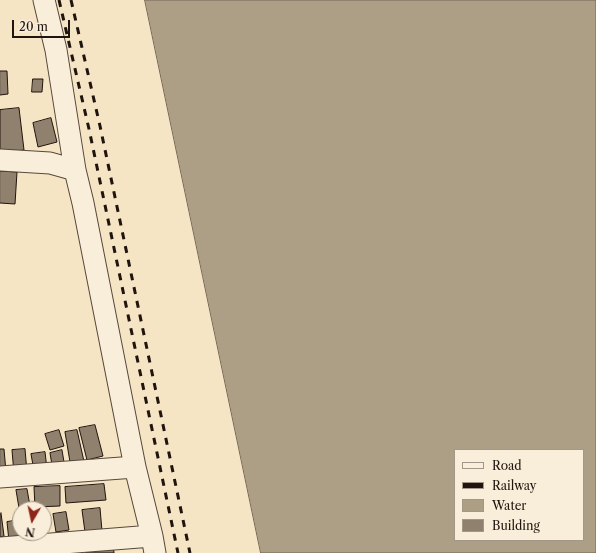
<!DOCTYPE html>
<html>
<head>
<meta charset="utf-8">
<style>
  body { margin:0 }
  #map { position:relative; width:596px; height:553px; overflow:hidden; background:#f6e5c4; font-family:"Libre Caslon Text",serif }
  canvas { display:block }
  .legend { position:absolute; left:454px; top:449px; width:130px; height:92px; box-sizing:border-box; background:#f9eed9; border:1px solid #a29788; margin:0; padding:5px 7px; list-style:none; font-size:12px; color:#20140e }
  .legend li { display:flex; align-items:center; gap:8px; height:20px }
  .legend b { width:20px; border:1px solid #a29788 }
  .north { position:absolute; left:12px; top:501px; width:40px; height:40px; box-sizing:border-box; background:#f9eed9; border:1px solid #a29788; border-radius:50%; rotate:189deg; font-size:11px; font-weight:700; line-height:16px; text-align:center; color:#20140e }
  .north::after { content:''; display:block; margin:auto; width:14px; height:18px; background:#8f2418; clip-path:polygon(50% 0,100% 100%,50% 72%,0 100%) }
  .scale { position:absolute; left:12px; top:20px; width:58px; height:18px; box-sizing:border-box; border:2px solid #20140e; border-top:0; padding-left:5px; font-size:12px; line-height:14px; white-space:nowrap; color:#20140e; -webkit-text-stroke:3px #f9eed9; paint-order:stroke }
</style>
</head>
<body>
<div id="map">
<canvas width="596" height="553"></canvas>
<ul class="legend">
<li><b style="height:5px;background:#f9eed9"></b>Road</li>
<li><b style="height:5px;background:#20140e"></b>Railway</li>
<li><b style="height:11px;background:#ad9e86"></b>Water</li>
<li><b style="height:11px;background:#8f816d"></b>Building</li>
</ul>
<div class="north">N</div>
<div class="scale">20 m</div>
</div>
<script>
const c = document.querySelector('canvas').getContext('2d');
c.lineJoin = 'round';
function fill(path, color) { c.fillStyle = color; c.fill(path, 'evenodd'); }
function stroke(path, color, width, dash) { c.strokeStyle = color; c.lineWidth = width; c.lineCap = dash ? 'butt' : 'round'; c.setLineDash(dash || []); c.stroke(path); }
const water = new Path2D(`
  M 145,0 L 596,0 L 596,553 L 261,553 ZM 455,450 L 583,450 L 583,540 L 455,540 Z`);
const building = new Path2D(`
  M 0,71 L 7,71 L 8,94 L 0,95 Z
  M 33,79 L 43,79 L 42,92 L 32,92 Z
  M 19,108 L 24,150 L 0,153 L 0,110 Z
  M 51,118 L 57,142 L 38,147 L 33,123 Z
  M 0,171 L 17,172 L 15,204 L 0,203 Z
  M 95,425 L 103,456 L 87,460 L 79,428 Z
  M 59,430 L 64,446 L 50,450 L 45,434 Z
  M 77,430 L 85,466 L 71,468 L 65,432 Z
  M 0,449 L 4,449 L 6,472 L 0,472 Z
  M 25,449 L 27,472 L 14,474 L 12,450 Z
  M 62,450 L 65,468 L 53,471 L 50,453 Z
  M 45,452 L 47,469 L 34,471 L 31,454 Z
  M 104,484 L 106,500 L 66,503 L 65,487 Z
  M 60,486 L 60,506 L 35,507 L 34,487 Z
  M 27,489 L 30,506 L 19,508 L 16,490 Z
  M 100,508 L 102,531 L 85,532 L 82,510 Z
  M 66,512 L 69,530 L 56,532 L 53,514 Z
  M 1,513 L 4,536 L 0,537 L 0,514 Z
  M 20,520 L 20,533 L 40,533 L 40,537 L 9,541 L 7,522 Z
  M 113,545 L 114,553 L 86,553 L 86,549 Z`);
const minor = new Path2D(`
  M 0,160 L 50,163 L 75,170 L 56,50 L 44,0
  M 75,170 L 83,203 L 135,467 L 152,536 L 155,553
  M 0,477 L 135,467
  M 0,548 L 152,536`);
const rail = new Path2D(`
  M 59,0 L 89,129 L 178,553
  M 71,0 L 100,126 L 190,553`);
fill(water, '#ad9e86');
stroke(water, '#756756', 1);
fill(building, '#8f816d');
stroke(building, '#20140e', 1);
stroke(minor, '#56483c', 23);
stroke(minor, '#f9eed9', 21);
stroke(rail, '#20140e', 3, [7, 7]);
</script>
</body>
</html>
